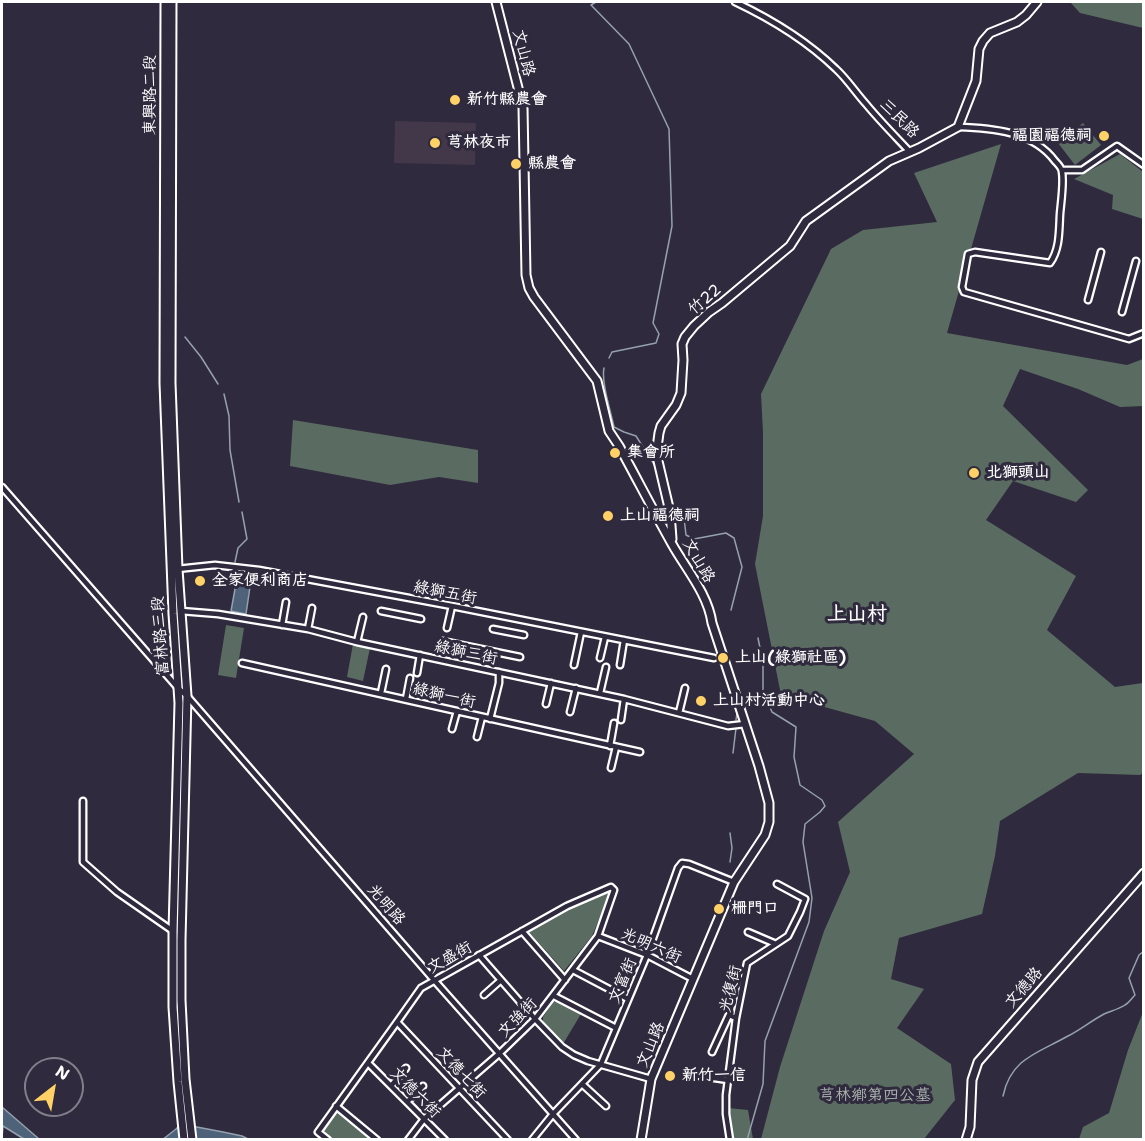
<!DOCTYPE html>
<html>
<head>
<meta charset="utf-8">
<style>
  body { margin:0 }
  #map { position:relative; width:1145px; height:1141px; overflow:hidden; background:#2f2a3d; font-family:"Shantell Sans",sans-serif }
  canvas { display:block }
  .frame { position:absolute; inset:0; border:3px solid #fff; pointer-events:none }
  .north { position:absolute; left:24px; top:1057px; width:60px; height:60px; box-sizing:border-box; background:#2f2a3d; border:2px solid #827f8b; border-radius:50%; rotate:31deg; font-size:16px; font-weight:700; line-height:24px; text-align:center; color:#fff }
  .north::after { content:''; display:block; margin:auto; width:21px; height:27px; background:#ffd166; clip-path:polygon(50% 0,100% 100%,50% 72%,0 100%) }
</style>
</head>
<body>
<div id="map">
<canvas width="1145" height="1141"></canvas>
<div class="frame"></div>
<div class="north">N</div>
</div>
<script>
const c = document.querySelector('canvas').getContext('2d');
c.lineJoin = 'round';
function fill(path, color) { c.fillStyle = color; c.fill(path, 'evenodd'); }
function stroke(path, color, width, dash) { c.strokeStyle = color; c.lineWidth = width; c.lineCap = dash ? 'butt' : 'round'; c.setLineDash(dash || []); c.stroke(path); }
function write(font, color, halo, rows, align = 'center') {
  c.font = font + ' "Shantell Sans","LXGW WenKai TC",sans-serif'; c.lineWidth = 6; c.setLineDash([]); c.textBaseline = 'middle'; c.strokeStyle = halo; c.fillStyle = color; for (const [text, x, y, turn = 0] of rows) {
    c.save(); c.translate(x, y); c.rotate((+turn || 0) * Math.PI / 180); c.textAlign = isNaN(turn) ? turn : align; if (halo) c.strokeText(text, 0, 0); c.fillText(text, 0, 0); c.restore();
  }
}
const built = new Path2D(`
  M 395,121 L 476,123 L 475,165 L 394,163 Z`);
const green = new Path2D(`
  M 1070,2 L 1143,2 L 1143,28 L 1080,13 Z
  M 1083,123 L 1101,145 L 1075,165 L 1058,143 Z
  M 1001,144 L 947,333 L 1127,365 L 1143,359 L 1144,406 L 1120,407 L 1078,389 L 1020,369 L 1003,406 L 1088,490 L 1076,502 L 1013,481 L 986,520 L 1076,576 L 1047,630 L 1115,687 L 1143,683 L 1143,773 L 1140,775 L 1078,773 L 1000,821 L 995,856 L 982,914 L 899,938 L 891,979 L 924,989 L 897,1028 L 951,1064 L 955,1100 L 924,1139 L 761,1139 L 780,1067 L 824,931 L 850,872 L 838,822 L 914,754 L 875,721 L 781,695 L 755,564 L 763,516 L 763,433 L 761,394 L 831,249 L 863,230 L 937,222 L 914,173 Z
  M 1120,154 L 1143,172 L 1143,219 L 1112,209 L 1113,195 L 1074,179 Z
  M 293,420 L 478,450 L 478,483 L 439,477 L 390,485 L 290,466 Z
  M 226,625 L 244,628 L 236,678 L 218,675 Z
  M 353,644 L 370,648 L 363,681 L 347,677 Z
  M 604,892 L 607,892 L 609,896 L 592,936 L 564,971 L 529,932 L 566,910 Z
  M 553,1002 L 558,1002 L 581,1014 L 563,1044 L 543,1022 L 543,1017 Z
  M 1143,1012 L 1143,1139 L 1079,1139 L 1083,1127 L 1109,1113 L 1128,1050 Z
  M 728,1108 L 748,1110 L 753,1139 L 731,1139 L 727,1116 Z
  M 339,1112 L 373,1139 L 333,1139 L 324,1133 L 324,1127 L 333,1114 Z`);
const water = new Path2D(`
  M 237,578 L 251,580 L 246,614 L 231,611 Z
  M 2,1107 L 39,1139 L 24,1139 L 3,1126 L 2,1138 Z
  M 181,1124 L 223,1132 L 242,1136 L 248,1139 L 162,1140 L 176,1129 Z`);
const stream = new Path2D(`
  M 596,2 L 591,5 L 629,44 L 669,129 L 672,226 L 653,323 L 659,334 L 656,343 L 612,352 L 609,358
  M 185,337 L 201,357 L 218,384
  M 604,368 C 601,382 611,412 614,427 L 624,432 L 636,436 L 657,469
  M 224,394 L 229,416 L 230,450 L 239,502
  M 675,509 L 683,509 L 686,535 L 694,539 L 726,533 L 734,538 L 742,567 L 731,610
  M 235,562 L 238,548 L 247,539 L 242,512
  M 712,634 L 737,713 L 736,720
  M 733,753 L 736,728
  M 730,862 L 732,848 L 730,833
  M 1003,1096 C 1011,1058 1038,1053 1068,1036 C 1080,1030 1091,1021 1104,1014 C 1111,1011 1119,1009 1125,1005 C 1129,1003 1132,998 1135,995 L 1129,978 L 1139,955 L 1144,951
  M 747,1140 L 763,1084 L 765,1041 L 809,922 L 812,898 L 803,842 L 805,824 L 820,812 L 825,806 L 822,800 L 800,785 L 794,757 L 796,727 L 772,712 L 763,692 L 763,663 L 758,638`);
const street = new Path2D(`
  M 735,2 C 771,19 807,41 836,69 C 847,79 856,93 866,104 C 880,121 895,136 910,152
  M 958,127 C 991,128 1033,131 1055,161 C 1058,164 1062,168 1062,172 C 1064,183 1061,202 1060,214 C 1059,231 1060,249 1050,263 L 975,252 L 968,254 L 962,287 L 964,292 L 1129,339 L 1144,333
  M 1062,170 L 1082,170 L 1117,146 L 1144,165
  M 1088,300 L 1101,252
  M 1122,312 L 1136,261
  M 2,487 L 178,688 L 187,696 L 434,980 L 576,1140
  M 177,569 L 215,565 L 259,570 L 452,606 L 714,658
  M 181,611 L 218,614 L 308,629 L 357,642 L 624,699 L 728,726 L 745,724
  M 381,611 L 421,619
  M 282,625 L 286,602
  M 447,628 L 452,606
  M 308,629 L 312,608
  M 493,629 L 524,635
  M 442,641 L 520,657
  M 357,642 L 363,617
  M 600,658 L 605,637
  M 242,663 C 375,692 507,723 640,752
  M 574,665 L 581,632
  M 620,665 L 624,640
  M 417,673 L 420,655
  M 381,693 L 386,669
  M 600,693 L 606,667
  M 406,699 L 410,678
  M 546,704 L 551,683
  M 570,712 L 576,688
  M 679,713 L 685,688
  M 490,719 L 499,683 L 499,672
  M 621,720 L 624,699
  M 452,729 L 457,711
  M 477,737 L 482,717
  M 610,746 L 614,723
  M 611,768 L 616,747
  M 83,801 L 83,862 L 117,892 L 173,931
  M 522,931 L 565,980
  M 748,932 L 776,944
  M 598,936 L 647,955 L 693,979
  M 479,955 L 535,1019 L 562,1047 L 574,1055 L 588,1061 L 651,1079
  M 573,970 L 628,999
  M 484,995 L 501,980
  M 554,996 L 616,1028
  M 397,1022 L 508,1140
  M 712,1052 L 729,1015 L 736,1018
  M 368,1063 L 445,1140
  M 687,1074 L 728,1080
  M 582,1084 L 606,1106
  M 391,1086 L 406,1068
  M 407,1102 L 423,1086
  M 336,1106 L 377,1140
  M 328,1140 L 318,1132 L 397,1022 L 421,988 L 567,906 L 611,887 L 614,890 L 598,936 L 535,1019 L 500,1053 L 424,1119 L 408,1140
  M 532,1140 L 553,1114 L 601,1064 L 647,955 L 678,868 L 682,863 L 689,864 L 734,882
  M 730,1140 L 726,1114 L 726,1095 L 736,1018 L 747,963 L 788,936 L 800,912 L 805,899 L 777,884`);
const secondary = new Path2D(`
  M 165,2 L 164,383 L 173,614 L 179,703 L 173,931 L 173,1007 L 178,1082 L 184,1140
  M 172,2 L 171,383 L 178,569 L 187,696 L 181,940 L 181,1000 L 185,1079 L 192,1140
  M 496,2 L 523,107 L 526,275 L 529,288 L 534,297 L 597,381 L 609,431 L 619,446 C 637,479 654,512 672,544 C 686,569 708,594 712,623 L 759,766 L 769,803 L 769,822 L 765,835 L 734,882 L 651,1079 L 641,1140
  M 672,539 L 670,512 L 658,461 L 657,448 L 659,433 L 661,426 L 676,405 L 681,393 L 683,360 L 682,344 L 685,337 L 694,326 L 709,312 L 722,303 L 790,246 L 806,221 L 813,216 L 889,161 L 919,148 L 958,127 L 976,81 L 979,49 L 983,41 L 990,33 L 1017,22 L 1026,15 L 1037,2
  M 966,1140 L 970,1127 L 972,1080 L 978,1062 L 1144,873`);
const markers = [
  [455,100,6,"#ffd166"],
  [1104,136,6,"#ffd166"],
  [435,143,6,"#ffd166"],
  [516,164,6,"#ffd166"],
  [615,453,6,"#ffd166"],
  [974,473,6,"#ffd166"],
  [608,516,6,"#ffd166"],
  [200,581,6,"#ffd166"],
  [723,658,6,"#ffd166"],
  [701,701,6,"#ffd166"],
  [719,909,6,"#ffd166"],
  [670,1076,6,"#ffd166"]
];
const streetNames = [
  ["文山路",523,53,76],
  ["東興路二段",151,95,-90],
  ["三民路",899,119,45],
  ["竹22",705,300,-40],
  ["文山路",698,561,60],
  ["綠獅五街",445,593,11],
  ["富林路三段",161,636,-94],
  ["綠獅三街",466,653,12],
  ["綠獅一街",444,696,13],
  ["光明路",386,905,49],
  ["光明六街",651,946,24],
  ["文盛街",450,958,-29],
  ["文富街",623,981,-67],
  ["文德路",1024,988,-49],
  ["光復街",731,989,-76],
  ["文強街",518,1018,-46],
  ["文山路",651,1045,-67],
  ["文德七街",461,1073,47],
  ["文德六街",415,1093,45]
];
const poiNames = [
  ["新竹縣農會",467,100],
  ["福園福德祠",1092,136,"right"],
  ["芎林夜市",447,143],
  ["縣農會",528,164],
  ["集會所",627,453],
  ["北獅頭山",986,473],
  ["上山福德祠",620,516],
  ["全家便利商店",212,581],
  ["上山(綠獅社區)",735,658],
  ["上山村活動中心",713,701],
  ["柵門口",731,909],
  ["新竹一信",682,1076]
];
const parkNames = [
  ["芎林鄉第四公墓",875,1096]
];
const quarterNames = [
  ["上山村",857,615]
];
fill(built, '#433849');
fill(green, '#5a6b62');
fill(water, '#4e6279');
stroke(water, '#95a1af', 1.5);
stroke(stream, '#95a1af', 1.5);
stroke(street, '#fff', 9);
stroke(secondary, '#fff', 11);
stroke(street, '#2f2a3d', 4.5);
stroke(secondary, '#2f2a3d', 7);
for (const [x, y, r, color] of markers) { const dot = new Path2D(); dot.arc(x, y, r, 0, 2 * Math.PI); c.fillStyle = color; c.fill(dot); stroke(dot, '#2f2a3d', 2); }
write('16px', '#fff', '#2f2a3d', streetNames);
write('bold 16px', '#fff', '#2f2a3d', poiNames, 'left');
write('16px', '#acb5b0', '#2f2a3d', parkNames);
write('bold 20px', '#fff', '#2f2a3d', quarterNames);
</script>
</body>
</html>
